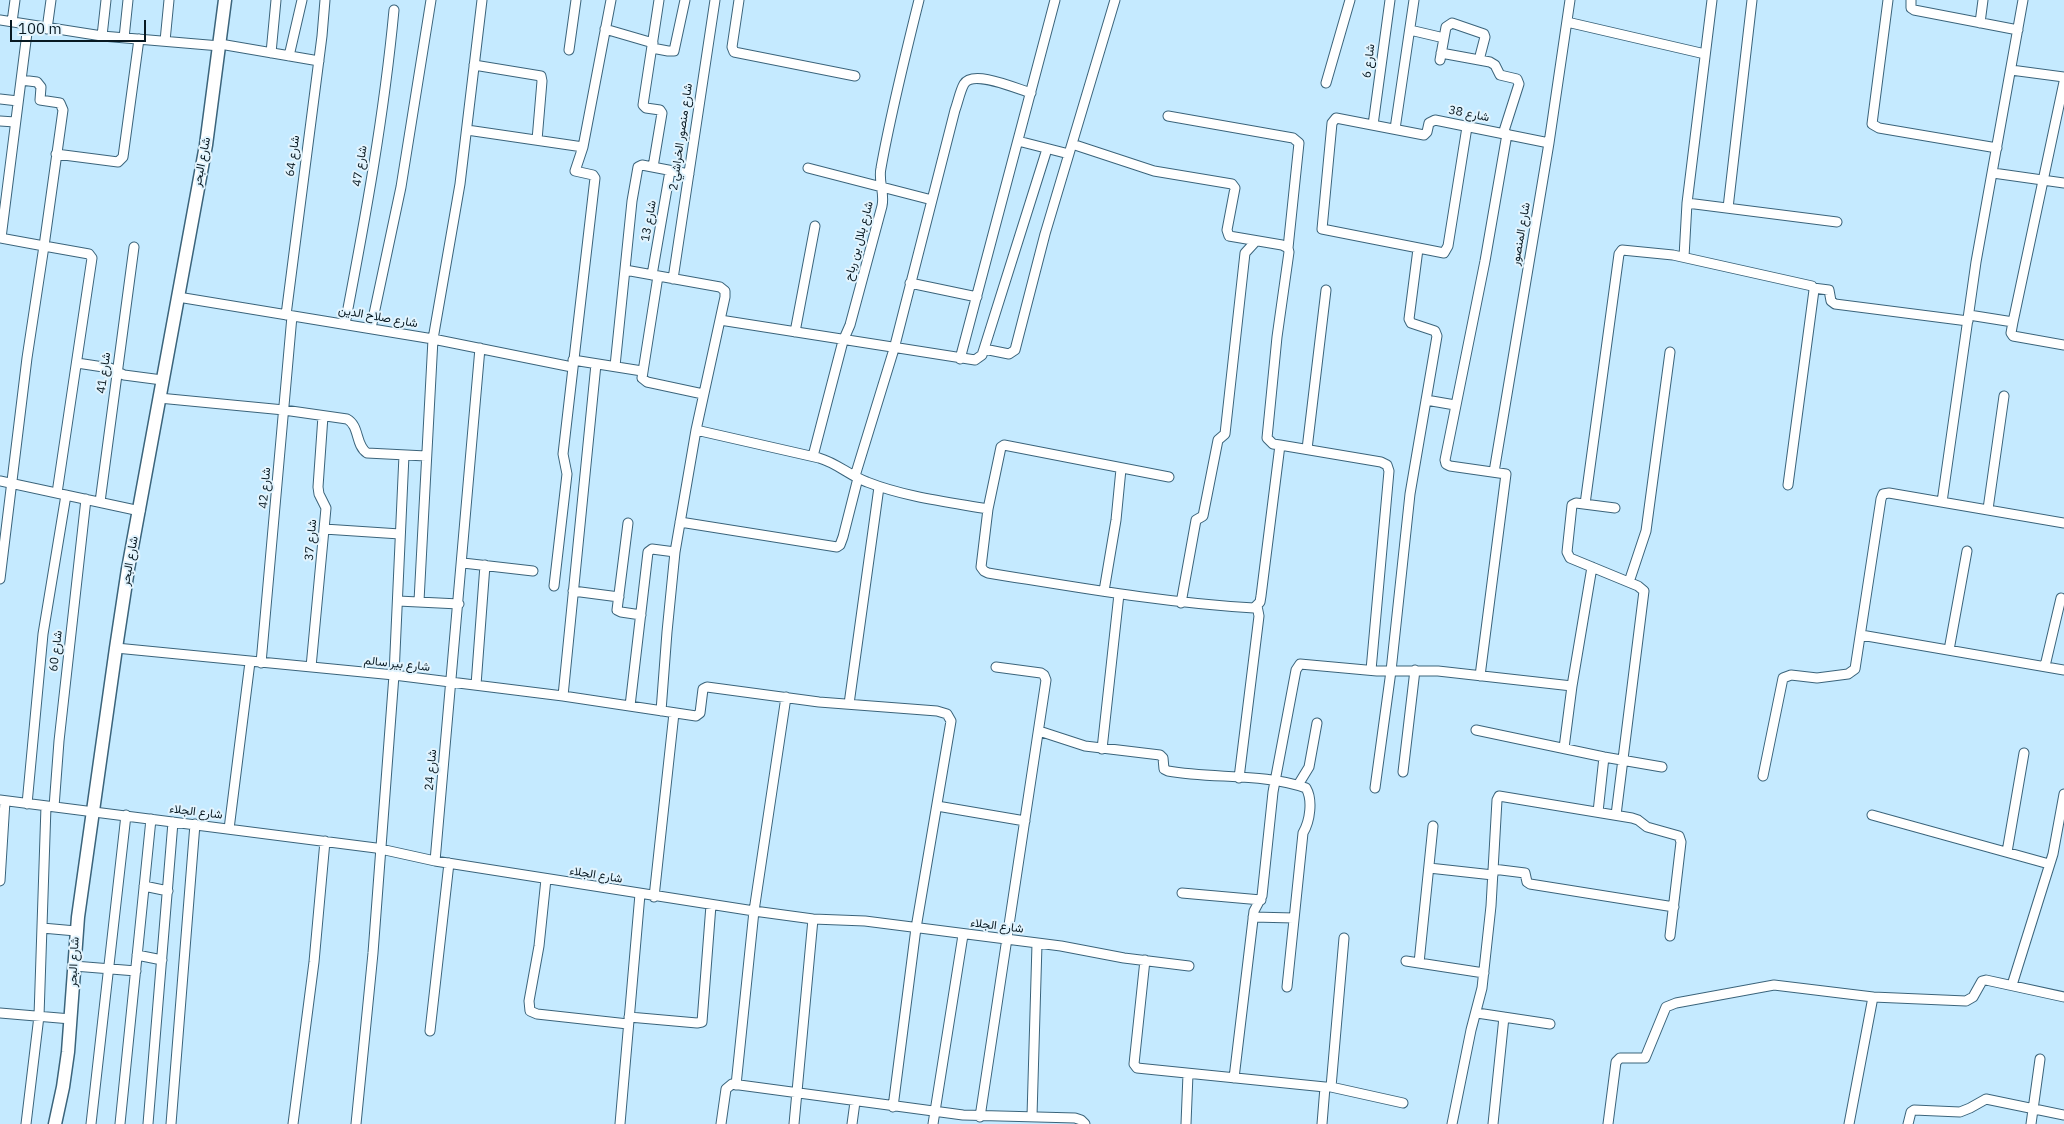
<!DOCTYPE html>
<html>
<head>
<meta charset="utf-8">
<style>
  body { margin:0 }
  #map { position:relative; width:2064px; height:1124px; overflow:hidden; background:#c5eaff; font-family:"IBM Plex Sans",sans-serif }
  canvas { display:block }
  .scale { position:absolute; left:10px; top:20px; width:136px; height:22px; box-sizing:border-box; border:2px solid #081922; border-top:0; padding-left:6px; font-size:15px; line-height:18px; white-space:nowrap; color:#081922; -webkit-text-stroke:4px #e2f4fe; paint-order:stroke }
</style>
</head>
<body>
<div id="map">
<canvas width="2064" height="1124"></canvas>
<div class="scale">100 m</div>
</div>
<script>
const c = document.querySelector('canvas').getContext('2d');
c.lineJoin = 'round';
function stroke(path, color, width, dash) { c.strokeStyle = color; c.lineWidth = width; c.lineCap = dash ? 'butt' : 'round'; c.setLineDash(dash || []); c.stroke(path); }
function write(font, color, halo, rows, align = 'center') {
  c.font = font + ' "IBM Plex Sans",Vazirmatn,sans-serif'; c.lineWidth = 4; c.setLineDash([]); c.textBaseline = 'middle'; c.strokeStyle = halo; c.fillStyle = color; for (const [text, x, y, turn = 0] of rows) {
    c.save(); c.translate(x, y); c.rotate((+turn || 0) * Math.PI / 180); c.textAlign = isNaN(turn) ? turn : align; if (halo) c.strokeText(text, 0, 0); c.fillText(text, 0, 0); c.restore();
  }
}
const street = new Path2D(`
  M 739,0 L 732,47 L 734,52 L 855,76
  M 1712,0 L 1687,203 L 1837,222
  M 1888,0 L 1872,124 L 1879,128 L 1997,148
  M 1911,0 L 1911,8 L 1914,10 L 2018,30
  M 0,20 L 102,36 L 220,46
  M 12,22 L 15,0
  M 1567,22 L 1705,54
  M 1980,23 L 1983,0
  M 47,29 L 51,0
  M 605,29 L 653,43
  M 1410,30 L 1444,38
  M 102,36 L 106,0
  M 124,38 L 128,0
  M 165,41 L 169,0
  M 220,44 L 319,61
  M 652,48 L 668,51 L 674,51 L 685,0
  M 569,50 L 576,0
  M 271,53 L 276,0
  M 1441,53 L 1490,62 L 1495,65 L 1500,75 L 1517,79 L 1519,84 L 1503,134
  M 289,56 L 302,0
  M 1440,60 L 1446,27 L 1452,23 L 1484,34 L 1485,37 L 1479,60
  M 474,65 L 541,76 L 542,81 L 537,140
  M 2011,70 L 2064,77
  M 1326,83 L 1350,0
  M 0,99 L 18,101
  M 1168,116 L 1293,138 L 1299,143 L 1288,248
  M 0,121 L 15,122
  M 1373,125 L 1390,0
  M 1467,127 L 1448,246 L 1444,253 L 1322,229 L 1332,123 L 1336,118 L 1424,135 L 1427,132 L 1429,123 L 1435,120 L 1549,143
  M 1395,129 L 1414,0
  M 467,130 L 583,147
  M 1018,141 L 1069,154
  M 1072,144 L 1154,171 L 1232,184 L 1235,188 L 1227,230 L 1229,236 L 1282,245 L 1288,248 L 1289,252 L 1277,337 L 1267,438 L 1273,444 L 1280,445
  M 56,154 L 118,162 L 123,157 L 139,39
  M 653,167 L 662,113 L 660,110 L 646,108 L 643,105 L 659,0
  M 808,168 L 932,200
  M 1993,173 L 2064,183
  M 1728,208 L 1752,0
  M 0,238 L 44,246 L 63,110 L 60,103 L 40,100 L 41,87 L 37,82 L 21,80
  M 1,238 L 28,25
  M 1684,257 L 1687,203
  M 625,270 L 720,287 L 725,291 L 725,297 L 696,430 L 819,458 C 837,463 850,476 867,482 C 905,497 948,502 988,509
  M 652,275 L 670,171
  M 658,276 L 642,378 L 647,382 L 703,394
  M 673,279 L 715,0
  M 910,283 L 977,297
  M 1813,288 L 1829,290 L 1831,301 L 1835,304 L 1968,321
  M 178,297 L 433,339 L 572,367
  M 286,315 L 322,36 L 325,0
  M 1969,315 L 2013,322 L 2064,82
  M 720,320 L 975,360 L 982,355 L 984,349 L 1047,149
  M 2013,322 L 2011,333 L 2013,336 L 2064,345
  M 345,324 C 365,220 384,116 394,10
  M 371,328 L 401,187 L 431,0
  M 795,332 L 815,226
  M 984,349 L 1009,354 L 1015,350 L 1045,234 L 1115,0
  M 960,359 L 1055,0
  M 573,360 L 642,371
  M 77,363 L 110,368 L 124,375 L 162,380
  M 615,366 L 632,201 L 638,167 L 642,165 L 689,174
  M 159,398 L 284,410 L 347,419 C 360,426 355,445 367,453 L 426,456
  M 1426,400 L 1455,405
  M 1307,449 L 1326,290
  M 813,456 L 843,341 L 850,325 L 882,206 C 885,193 878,181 881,168 C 891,112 905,56 919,0
  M 1494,472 L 1549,143 L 1570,0
  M 855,476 L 894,349 L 955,110 C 958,102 960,91 964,84 C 973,69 1017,89 1031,93
  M 1169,477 L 1004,445 L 1001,447 L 988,509 L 981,567 L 984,571 L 988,573 C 1076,587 1164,603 1254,608 L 1260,602 L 1261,596 L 1280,445 L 1381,462 L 1387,465 L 1389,471 L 1371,670
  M 0,481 L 140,511
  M 100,502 L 134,247
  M 1942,502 L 1976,262 L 2023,0
  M 1585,504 L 1619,254 L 1622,250 L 1673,255 L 1812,286 L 1814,290 L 1788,485
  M 1615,508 L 1576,503 L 1572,505 L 1567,552 L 1570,558 L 1638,586 L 1644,591 L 1616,815
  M 1988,509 L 2004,396
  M 680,522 L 837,547 L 840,545 L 843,537 L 858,478
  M 628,523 L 617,610 L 621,612 L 641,615
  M 324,529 L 400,534
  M 463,563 L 533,571
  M 0,579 L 27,358 L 44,246 L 89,254 L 92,258 L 57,493
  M 1629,582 L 1646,531 L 1670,352
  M 554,586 L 567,474 L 563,454 L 595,178 L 593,175 L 575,171 L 583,147 L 611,0
  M 573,591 L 619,597
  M 1104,591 L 1116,520 L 1121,469
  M 398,601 L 459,604
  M 419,601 L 433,339 L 460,184 L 482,0
  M 1181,603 L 1196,520 L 1203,516 L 1218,440 L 1225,434 L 1245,253 L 1256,241
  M 1861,635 L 2064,670
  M 116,648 L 394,675 L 563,696 L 696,716 L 700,713 L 703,689 L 707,687 L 819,702 L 937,711 L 947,714 L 951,721 L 916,928 L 893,1107
  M 1949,650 L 1967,551
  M 261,663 L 292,316
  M 2045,666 L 2061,598
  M 311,667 L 326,508 L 319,494 L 318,487 L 323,416
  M 1480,676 L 1506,474 L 1450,466 L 1446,464 L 1445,460 L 1485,261 L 1507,134
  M 476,685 L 485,565
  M 563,696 L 596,364
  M 849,704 L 879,487
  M 630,706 L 648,552 L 652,549 L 675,552
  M 661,711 L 667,632 L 675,552 L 696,430
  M 1476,730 L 1604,757 L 1662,767
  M 1039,731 L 1085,746 L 1160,755 L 1163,758 L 1164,769 L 1168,771 C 1212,779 1265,773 1306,788 C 1313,800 1310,821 1303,833 L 1287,987
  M 1564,748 L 1572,686 L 1592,567
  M 1102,749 L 1119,594
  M 1403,772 L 1415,670
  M 1763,776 L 1783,678 L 1791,675 L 1817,678 L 1848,674 L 1855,669 L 1881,499 L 1883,494 L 1889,493 L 2064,523
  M 1239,778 L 1259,616 L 1257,606
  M 1298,785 L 1309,767 L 1317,723
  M 1375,788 L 1391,671 L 1410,494 L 1437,336 L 1435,331 L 1411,323 L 1409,319 L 1418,249
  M 0,800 L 376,848 L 435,861 L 754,911 L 813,919 L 865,921 L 1061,946 L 1124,958 L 1189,966
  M 27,804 L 43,634 L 66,495
  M 937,806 L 1025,821
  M 54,807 L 59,741 L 86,499
  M 1598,812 L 1604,757
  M 1872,815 L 2049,864
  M 229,829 L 250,662
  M 2007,852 L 2024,753
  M 435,861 L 480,348
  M 1429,868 L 1493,875
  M 1493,869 L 1525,873 L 1527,882 L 1530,884 L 1674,907
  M 546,879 L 539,946 L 529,1001 L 530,1011 L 537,1014 L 628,1024
  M 0,881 L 5,801
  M 144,886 L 168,891
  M 1182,893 L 1261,900
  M 654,897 L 674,713
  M 1253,917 L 1294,918
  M 42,928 L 76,931
  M 137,955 L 162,960
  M 1145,960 L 1134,1064 L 1137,1068 L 1325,1087 L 1322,1124
  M 1406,961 L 1484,973
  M 1419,963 L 1433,826
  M 74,966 L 136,971
  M 2012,985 L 2053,854 L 2064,794
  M 0,1013 L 71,1019
  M 1477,1013 L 1550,1024
  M 629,1017 L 697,1023 L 702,1022 L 711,905
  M 430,1031 L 449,863
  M 1234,1078 L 1254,911 L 1262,896 L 1273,792 L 1296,670 L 1300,664 L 1377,671 L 1438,671 L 1572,686
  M 736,1085 L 754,911 L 786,697
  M 1325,1087 L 1331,1087 L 1344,938
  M 1331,1087 L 1403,1103
  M 1032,1116 L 1037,944
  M 980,1117 L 1046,680 L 1044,675 L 1041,673 L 996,667
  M 26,1124 L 39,1016 L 46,806
  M 91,1124 L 126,815
  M 120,1124 L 151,819
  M 148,1124 L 173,822
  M 171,1124 L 195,824
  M 293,1124 L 314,962 L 325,841
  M 356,1124 L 373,953 L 394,675 L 404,455
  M 620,1124 L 640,894
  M 721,1124 L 726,1089 L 732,1084 L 963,1115 L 1075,1118 L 1081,1120 L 1085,1124
  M 794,1124 L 813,919
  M 852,1124 L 855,1102
  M 933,1124 L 963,935
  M 1186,1124 L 1188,1074
  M 1452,1124 L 1471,1030 L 1482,988 L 1491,906 L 1497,800 L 1499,796 L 1632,818 L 1638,820 L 1647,827 L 1679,836 L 1681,842 L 1670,936
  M 1493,1124 L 1504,1017
  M 1608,1124 L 1616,1062 L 1620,1058 L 1645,1058 L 1666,1007 L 1676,1003 L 1774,985 L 1873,997
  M 1849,1124 L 1873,997 L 1966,1001 L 1973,997 L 1982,981 L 1986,980 L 2064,997
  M 1908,1124 L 1911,1112 L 1914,1110 L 1960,1112 L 1970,1108 L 1986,1099 L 2064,1115
  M 2031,1124 L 2040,1059`);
const secondary = new Path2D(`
  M 55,1124 L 63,1087 L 68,1052 L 78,917 L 116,648 L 128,569 L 206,145 L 225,0`);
const streetNames = [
  ["شارع 6",1369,61,-83],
  ["شارع 38",1469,114,11],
  ["شارع منصور الخراشي 2",681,137,-82],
  ["شارع 64",293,156,-82],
  ["شارع البحر",202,162,-79],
  ["شارع 47",360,166,-81],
  ["شارع 13",649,221,-80],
  ["شارع المنصور",1521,234,-80],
  ["شارع بلال بن رباح",859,241,-75],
  ["شارع صلاح الدين",378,317,10],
  ["شارع 41",104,373,-82],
  ["شارع 42",265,488,-85],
  ["شارع 37",311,540,-85],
  ["شارع البحر",130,561,-80],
  ["شارع 60",56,651,-83],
  ["شارع بير سالم",397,664,6],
  ["شارع 24",431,770,-85],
  ["شارع الجلاء",196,812,7],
  ["شارع الجلاء",596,875,9],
  ["شارع الجلاء",997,926,7],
  ["شارع البحر",74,962,-87]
];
stroke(street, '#3b647b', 11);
stroke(secondary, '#3b647b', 15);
stroke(street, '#fff', 9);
stroke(secondary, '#fff', 12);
write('12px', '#081922', '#e2f4fe', streetNames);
</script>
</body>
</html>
